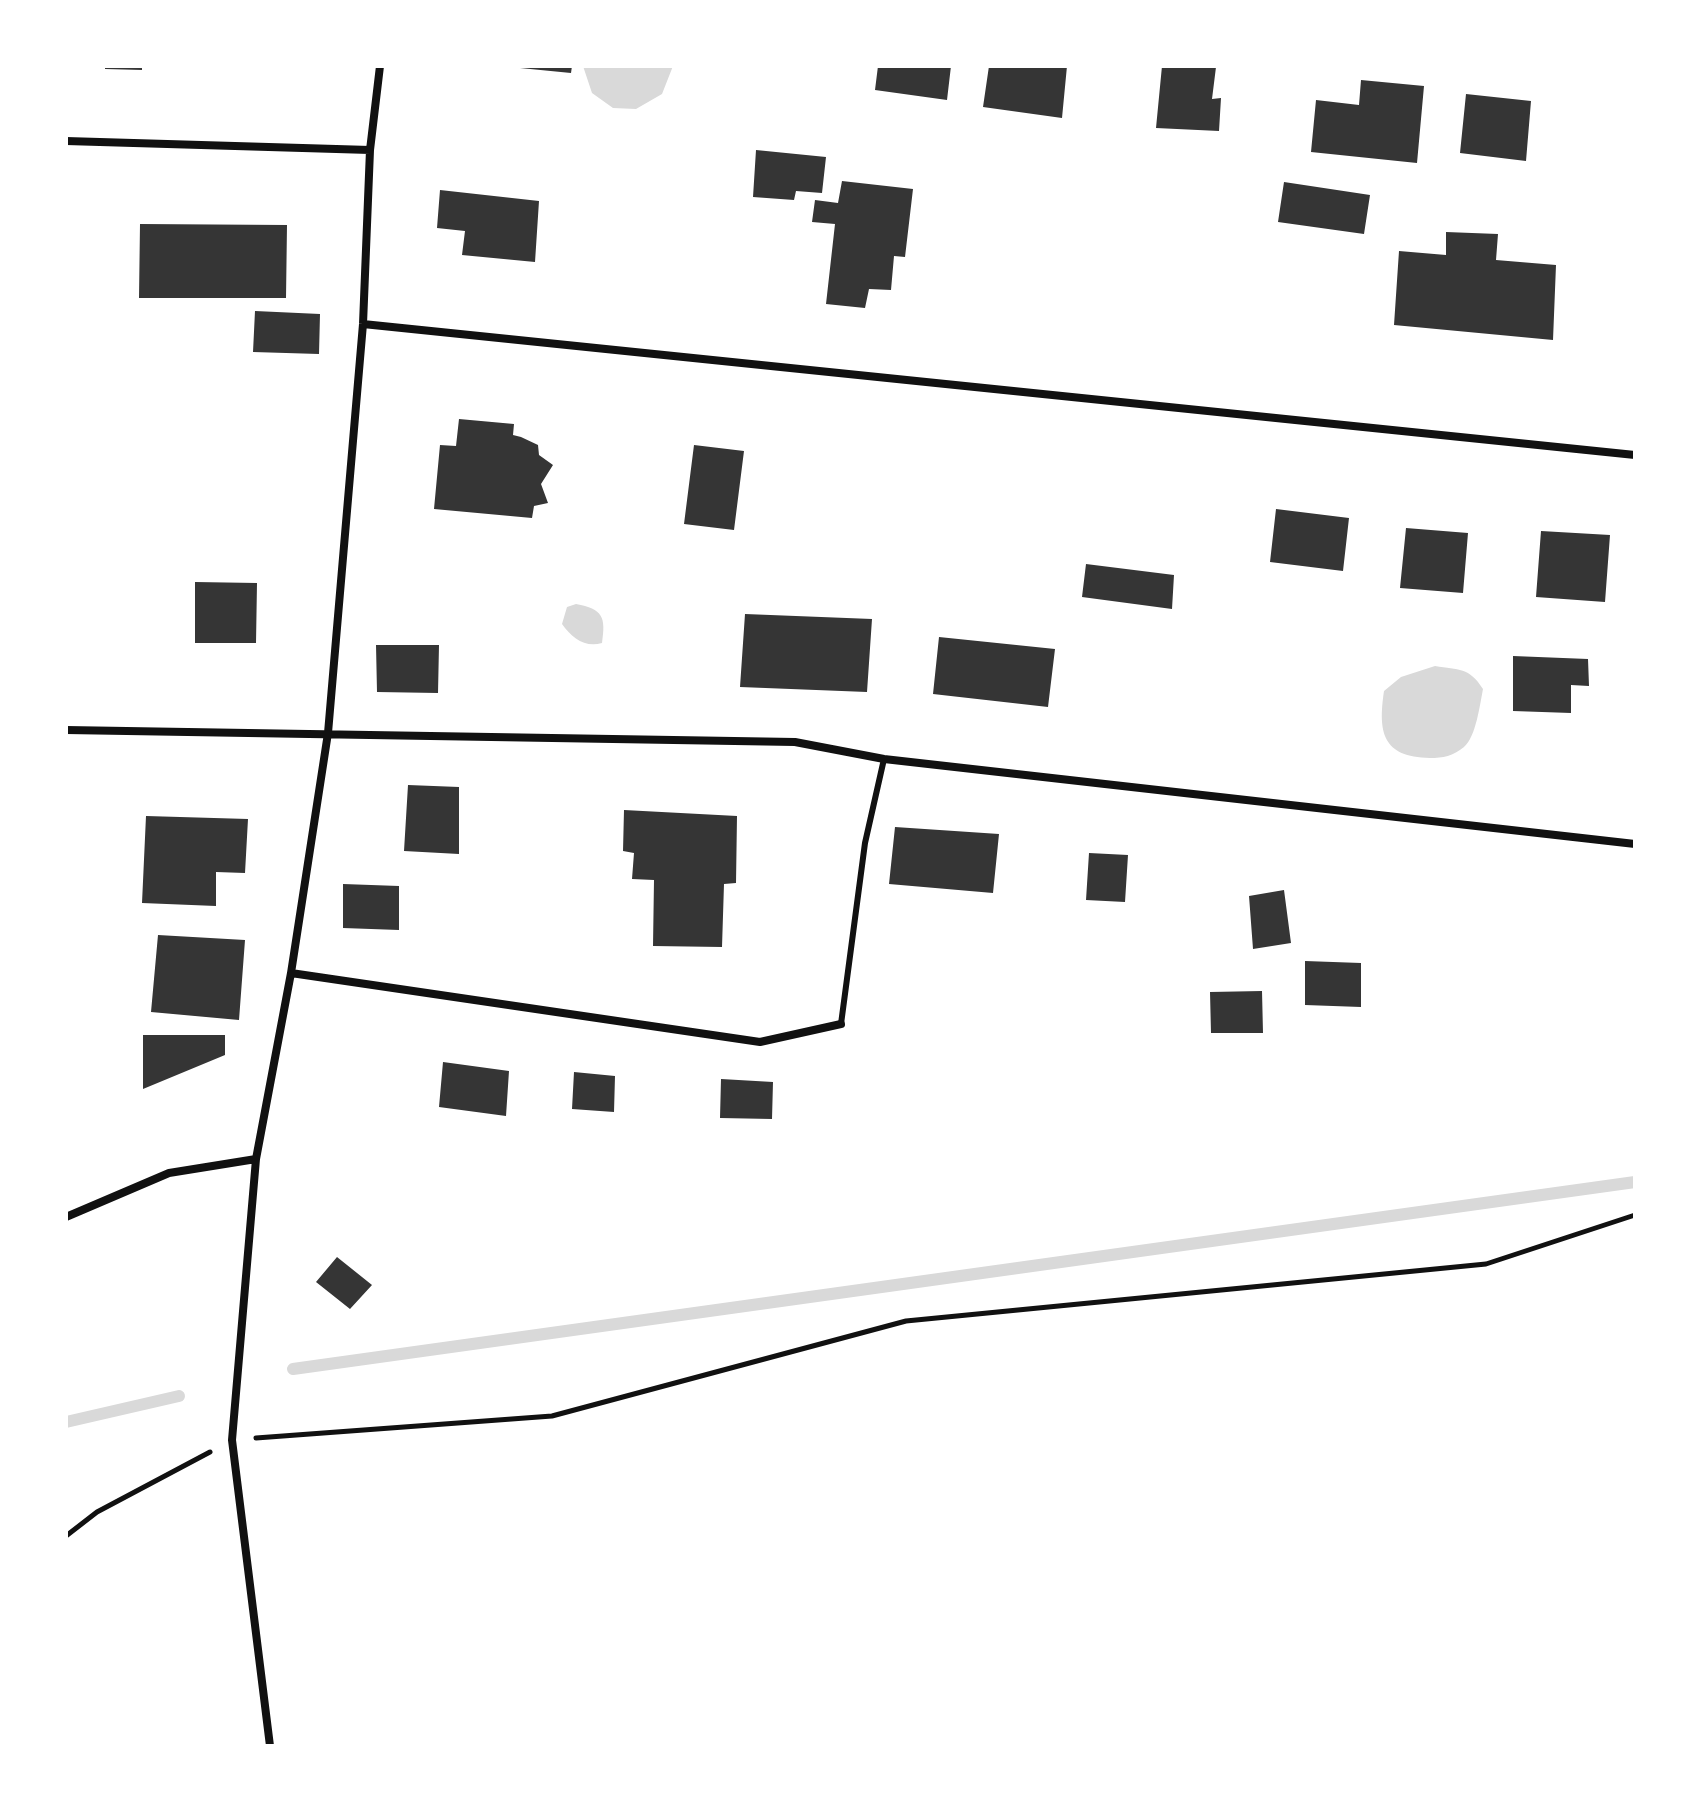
<!DOCTYPE html>
<html>
<head>
<meta charset="utf-8">
<style>
  body { margin:0 }
  #map { position:relative; width:1701px; height:1812px; overflow:hidden; background:#fff; font-family:Manrope,sans-serif }
  canvas { display:block }
  .frame { position:absolute; inset:0; border:68px solid #fff; pointer-events:none }
</style>
</head>
<body>
<div id="map">
<canvas width="1701" height="1812"></canvas>
<div class="frame"></div>
</div>
<script>
const c = document.querySelector('canvas').getContext('2d');
c.lineJoin = 'round';
function fill(path, color) { c.fillStyle = color; c.fill(path, 'evenodd'); }
function stroke(path, color, width, dash) { c.strokeStyle = color; c.lineWidth = width; c.lineCap = dash ? 'butt' : 'round'; c.setLineDash(dash || []); c.stroke(path); }
const water = new Path2D(`
  M 583,66 L 673,66 L 662,94 L 636,109 L 613,108 L 592,93 Z
  M 576,604 C 603,609 606,617 602,643 C 585,648 572,638 562,624 L 567,607 Z
  M 1435,666 C 1459,670 1469,667 1483,689 C 1480,704 1476,737 1464,747 C 1453,756 1443,758 1430,758 C 1382,757 1378,732 1384,691 L 1401,677 Z`);
const stream = new Path2D(`
  M 293,1369 L 1635,1182
  M 66,1422 L 179,1396`);
const building = new Path2D(`
  M 105,66 L 142,66 L 142,70 L 105,69 Z
  M 520,66 L 572,66 L 571,73 L 520,68 Z
  M 878,66 L 951,66 L 947,100 L 875,90 Z
  M 989,66 L 1067,66 L 1062,118 L 983,107 Z
  M 1162,66 L 1216,67 L 1212,99 L 1221,98 L 1219,131 L 1156,128 Z
  M 1361,80 L 1424,86 L 1417,163 L 1311,152 L 1316,100 L 1359,105 Z
  M 1466,94 L 1531,101 L 1526,161 L 1460,153 Z
  M 756,150 L 826,157 L 822,193 L 796,191 L 794,200 L 753,197 Z
  M 842,181 L 913,189 L 905,257 L 894,256 L 891,290 L 869,289 L 865,308 L 826,304 L 835,224 L 812,222 L 815,200 L 838,203 Z
  M 1284,182 L 1370,195 L 1364,234 L 1278,222 Z
  M 440,190 L 539,201 L 535,262 L 462,255 L 465,231 L 437,228 Z
  M 140,224 L 287,225 L 286,298 L 139,298 Z
  M 1446,232 L 1498,234 L 1496,260 L 1556,265 L 1553,340 L 1394,325 L 1399,251 L 1446,255 Z
  M 255,311 L 320,314 L 319,354 L 253,352 Z
  M 459,419 L 514,424 L 513,435 L 521,437 L 538,445 L 539,455 L 553,465 L 541,484 L 548,503 L 534,506 L 532,518 L 434,509 L 440,445 L 456,446 Z
  M 694,445 L 744,451 L 734,530 L 684,524 Z
  M 1276,509 L 1349,518 L 1343,571 L 1270,562 Z
  M 1406,528 L 1468,533 L 1463,593 L 1400,588 Z
  M 1541,531 L 1610,535 L 1605,602 L 1536,597 Z
  M 1086,564 L 1174,575 L 1172,609 L 1082,597 Z
  M 195,582 L 257,583 L 256,643 L 195,643 Z
  M 745,614 L 872,619 L 867,692 L 740,687 Z
  M 939,637 L 1055,649 L 1048,707 L 933,694 Z
  M 376,645 L 439,645 L 438,693 L 377,692 Z
  M 1513,656 L 1588,659 L 1589,686 L 1571,685 L 1571,713 L 1513,711 Z
  M 408,785 L 459,787 L 459,854 L 404,851 Z
  M 624,810 L 737,816 L 736,883 L 724,884 L 722,947 L 653,946 L 654,880 L 632,879 L 634,853 L 623,851 Z
  M 146,816 L 248,819 L 245,873 L 216,872 L 216,906 L 142,903 Z
  M 895,827 L 999,834 L 993,893 L 889,884 Z
  M 1089,853 L 1128,855 L 1125,902 L 1086,900 Z
  M 343,884 L 399,886 L 399,930 L 343,928 Z
  M 1284,890 L 1291,943 L 1253,949 L 1249,896 Z
  M 158,935 L 245,940 L 239,1020 L 151,1012 Z
  M 1305,961 L 1361,963 L 1361,1007 L 1305,1005 Z
  M 1262,991 L 1263,1033 L 1211,1033 L 1210,992 Z
  M 143,1035 L 225,1035 L 225,1055 L 143,1089 Z
  M 443,1062 L 509,1071 L 506,1116 L 439,1107 Z
  M 574,1072 L 615,1076 L 614,1112 L 572,1109 Z
  M 721,1079 L 773,1082 L 772,1119 L 720,1118 Z
  M 337,1257 L 372,1285 L 350,1309 L 316,1282 Z`);
const path = new Path2D(`
  M 256,1438 L 552,1416 L 906,1321 L 1486,1264 L 1635,1215
  M 66,1536 L 97,1512 L 210,1452`);
const service = new Path2D(`
  M 841,1024 L 865,843 L 884,759`);
const minor = new Path2D(`
  M 66,141 L 370,150
  M 363,324 L 1635,455
  M 66,730 L 795,742 L 884,759 L 1635,844
  M 291,973 L 760,1042 L 841,1024
  M 256,1159 L 232,1440 L 270,1746
  M 66,1217 L 169,1173 L 256,1159 L 291,973 L 328,733 L 363,324 L 370,150 L 380,66`);
fill(water, '#d9d9d9');
stroke(stream, '#d9d9d9', 12);
fill(building, '#353535');
stroke(path, '#111', 5);
stroke(service, '#111', 6);
stroke(minor, '#111', 8);
</script>
</body>
</html>
